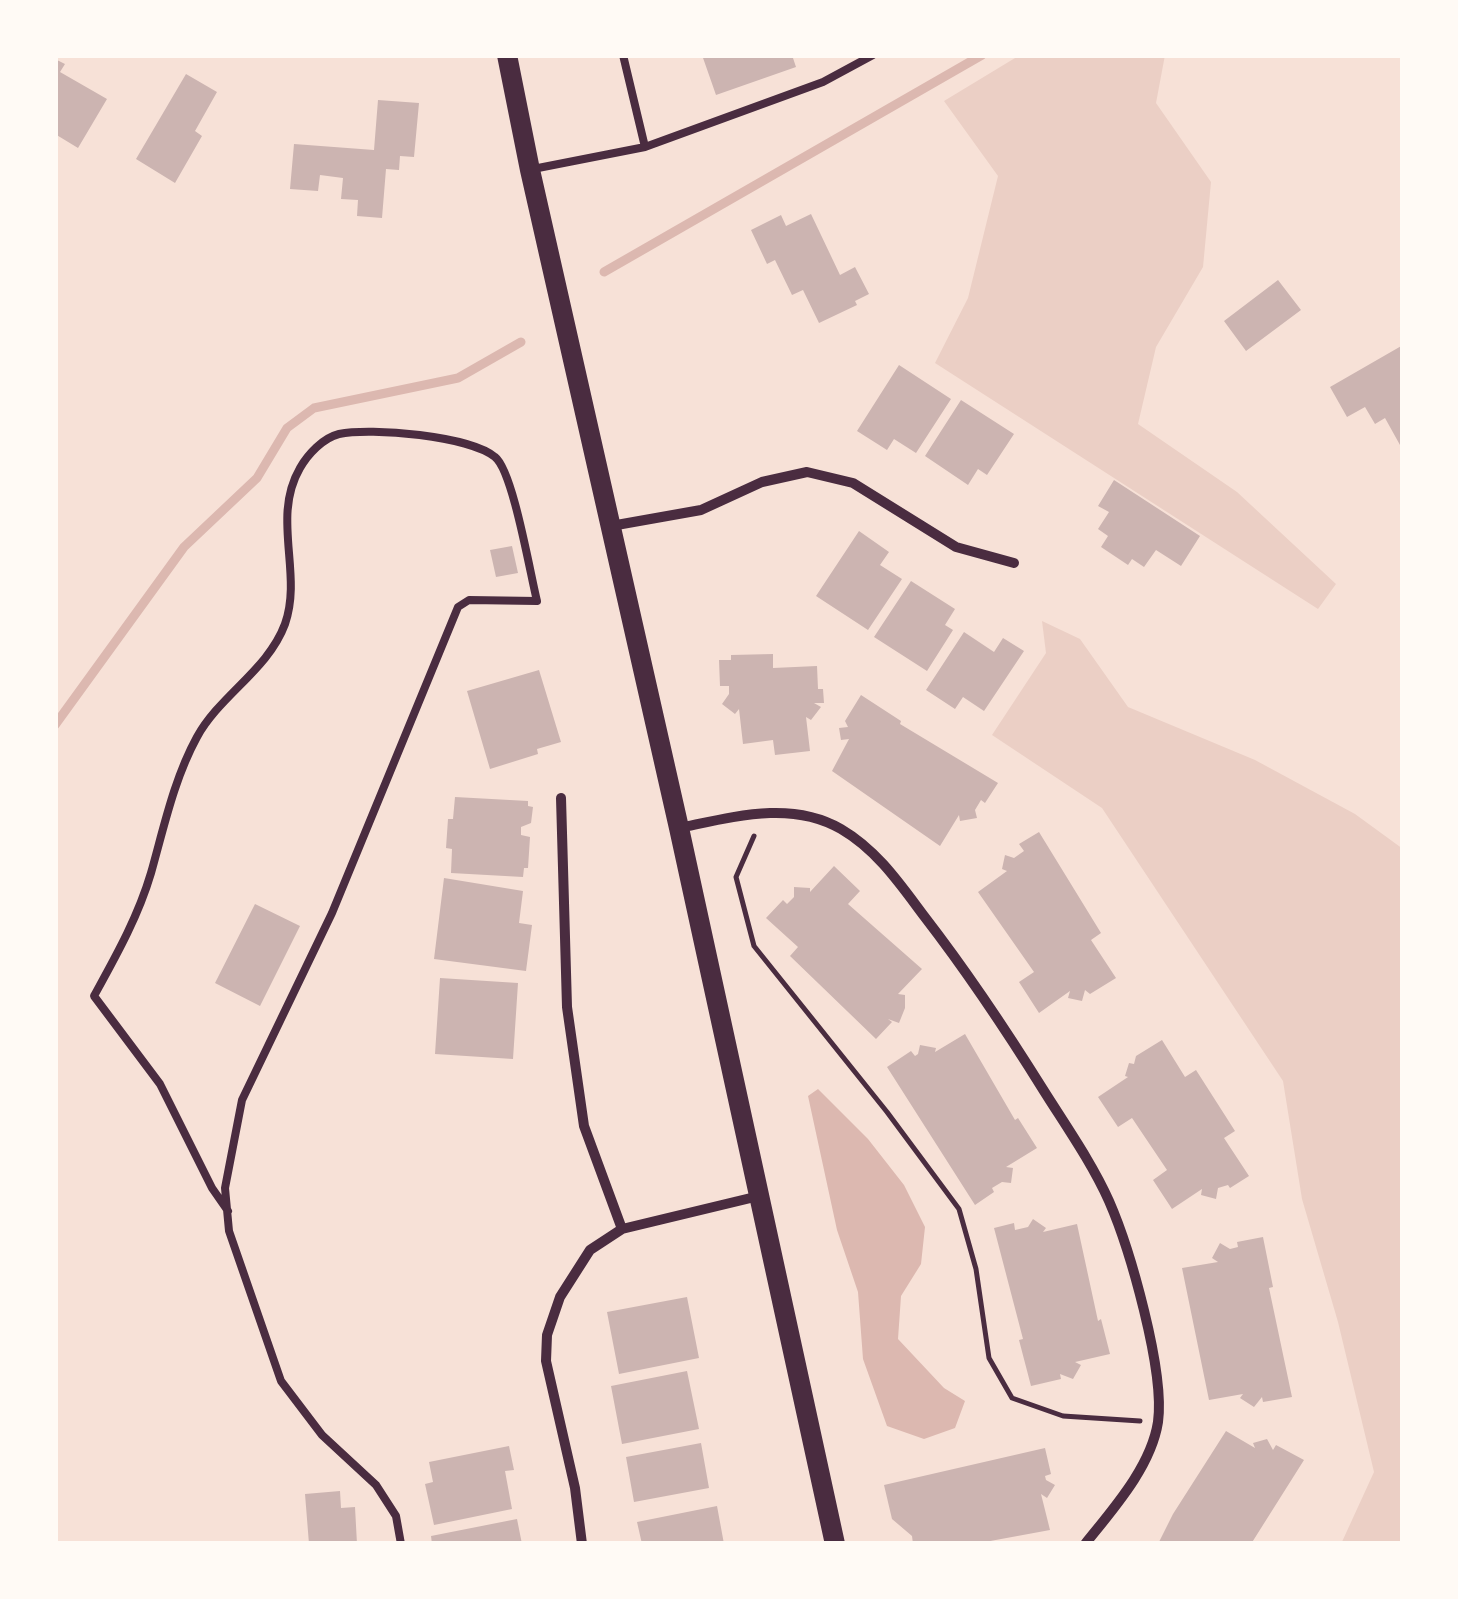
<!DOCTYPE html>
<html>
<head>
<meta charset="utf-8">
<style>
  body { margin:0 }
  #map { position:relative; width:1458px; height:1599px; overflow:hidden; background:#f7e1d7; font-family:Karla,sans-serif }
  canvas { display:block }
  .frame { position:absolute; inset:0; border:58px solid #fffaf5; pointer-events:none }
</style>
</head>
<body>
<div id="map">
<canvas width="1458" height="1599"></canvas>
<div class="frame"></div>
</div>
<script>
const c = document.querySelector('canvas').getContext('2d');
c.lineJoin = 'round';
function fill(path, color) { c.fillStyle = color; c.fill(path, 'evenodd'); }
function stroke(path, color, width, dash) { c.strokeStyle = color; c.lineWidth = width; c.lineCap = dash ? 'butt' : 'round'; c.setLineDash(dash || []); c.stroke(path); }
const green = new Path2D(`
  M 1020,55 L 1165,55 L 1156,103 L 1211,182 L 1203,267 L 1156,347 L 1138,424 L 1237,492 L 1336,584 L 1318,609 L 935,363 L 968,298 L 998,176 L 944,101 Z
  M 1042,621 L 1080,639 L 1128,707 L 1255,760 L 1355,814 L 1403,849 L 1403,1544 L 1341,1544 L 1374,1472 L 1338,1322 L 1302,1199 L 1283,1081 L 1102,808 L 992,735 L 1046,653 Z`);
const water = new Path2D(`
  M 818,1089 L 868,1139 L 904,1185 L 925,1227 L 921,1264 L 901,1296 L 898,1339 L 944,1388 L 965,1401 L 955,1428 L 924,1439 L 887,1426 L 863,1359 L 858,1292 L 837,1230 L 808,1096 Z`);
const stream = new Path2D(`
  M 604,272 L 982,55
  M 55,725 L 184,547 L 257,478 L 287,428 L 314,408 L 458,378 L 521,342`);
const building = new Path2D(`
  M 702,55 L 792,55 L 796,67 L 716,95 Z
  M 55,59 L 65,64 L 60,72 L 107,99 L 78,148 L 55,134 Z
  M 186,74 L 217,92 L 195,131 L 202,136 L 175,183 L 136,159 Z
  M 378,100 L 419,103 L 414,157 L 400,156 L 399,170 L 386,169 L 382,218 L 357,216 L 358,200 L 341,199 L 343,178 L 320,175 L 318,191 L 290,189 L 294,144 L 374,150 Z
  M 811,214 L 840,275 L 855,267 L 869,294 L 855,301 L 857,305 L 819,323 L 803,290 L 792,295 L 775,260 L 767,264 L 751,230 L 781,215 L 786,226 Z
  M 1278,280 L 1301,310 L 1246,351 L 1224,321 Z
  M 1403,345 L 1403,443 L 1400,445 L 1385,418 L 1375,424 L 1365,407 L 1347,417 L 1330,387 Z
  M 899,365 L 951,399 L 916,453 L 894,439 L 887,450 L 857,431 Z
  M 961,400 L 1014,434 L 987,475 L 978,469 L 968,485 L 925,456 Z
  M 1114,480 L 1200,536 L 1181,566 L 1156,550 L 1144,567 L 1132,559 L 1128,565 L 1101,547 L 1108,536 L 1098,529 L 1109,512 L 1098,506 Z
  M 859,531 L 889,552 L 880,565 L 902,579 L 868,630 L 816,596 Z
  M 512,546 L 518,573 L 496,577 L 490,550 Z
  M 911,581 L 955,609 L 945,625 L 953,630 L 927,671 L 874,637 Z
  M 964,632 L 994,652 L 1003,638 L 1024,651 L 984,711 L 963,697 L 955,709 L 926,690 Z
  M 773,654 L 773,668 L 817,666 L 818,689 L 823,689 L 824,703 L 814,703 L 821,707 L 811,720 L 806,717 L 810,751 L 775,755 L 773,740 L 743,744 L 739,709 L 735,714 L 722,704 L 729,694 L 729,686 L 720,686 L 719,660 L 731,660 L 731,655 Z
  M 539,670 L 561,742 L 537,749 L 538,754 L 490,769 L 467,691 Z
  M 861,695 L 901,721 L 900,724 L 998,783 L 985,803 L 981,800 L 975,810 L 977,818 L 960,821 L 959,815 L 940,846 L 832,771 L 849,739 L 841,740 L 839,728 L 848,727 L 845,721 Z
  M 455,797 L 528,801 L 528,806 L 533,807 L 531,823 L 521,827 L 521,835 L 530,837 L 528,868 L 524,868 L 523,877 L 451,873 L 452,849 L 446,848 L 448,819 L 453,819 Z
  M 1039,832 L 1101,933 L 1091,940 L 1116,978 L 1090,994 L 1085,990 L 1082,1001 L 1068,998 L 1070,991 L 1039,1013 L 1019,982 L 1034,972 L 978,892 L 1007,871 L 1002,869 L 1005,855 L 1014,858 L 1024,851 L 1019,844 Z
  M 834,866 L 860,891 L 848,904 L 922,969 L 898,994 L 905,995 L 905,1008 L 899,1023 L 888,1019 L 892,1022 L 876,1039 L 790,956 L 798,947 L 766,918 L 783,900 L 787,904 L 794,897 L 794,887 L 810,888 L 810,892 Z
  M 444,878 L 523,891 L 519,923 L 532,925 L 526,971 L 434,959 Z
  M 255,904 L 300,926 L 260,1006 L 215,983 Z
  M 440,978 L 518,983 L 513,1059 L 435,1054 Z
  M 965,1034 L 1015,1120 L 1018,1118 L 1037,1148 L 1006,1167 L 1013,1168 L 1011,1183 L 1002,1182 L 992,1188 L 994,1192 L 975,1205 L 887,1067 L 911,1051 L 915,1056 L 918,1054 L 920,1045 L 936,1048 L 935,1052 Z
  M 1162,1040 L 1185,1077 L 1196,1070 L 1235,1131 L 1224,1138 L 1249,1176 L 1230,1188 L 1228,1185 L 1218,1188 L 1216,1199 L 1201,1195 L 1202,1189 L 1172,1209 L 1153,1180 L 1167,1170 L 1132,1118 L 1118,1127 L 1098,1097 L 1128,1077 L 1125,1076 L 1129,1063 L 1134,1064 L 1136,1056 Z
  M 1033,1219 L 1046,1228 L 1043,1232 L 1077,1224 L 1098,1321 L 1101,1319 L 1110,1354 L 1075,1362 L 1081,1365 L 1073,1379 L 1060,1374 L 1061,1379 L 1031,1386 L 1019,1340 L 1023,1339 L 994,1228 L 1014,1223 L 1015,1230 L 1028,1227 Z
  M 1263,1237 L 1273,1287 L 1269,1288 L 1292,1397 L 1263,1402 L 1262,1397 L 1254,1407 L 1240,1398 L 1243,1394 L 1209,1400 L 1182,1268 L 1218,1262 L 1212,1258 L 1220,1243 L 1230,1249 L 1238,1247 L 1237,1242 Z
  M 687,1297 L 699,1358 L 619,1374 L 607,1312 Z
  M 687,1371 L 699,1429 L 622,1444 L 611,1386 Z
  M 1226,1431 L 1255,1448 L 1253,1443 L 1267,1439 L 1273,1450 L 1276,1445 L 1304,1460 L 1251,1544 L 1158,1544 L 1173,1514 Z
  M 701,1443 L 709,1488 L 634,1502 L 626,1457 Z
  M 509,1446 L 514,1470 L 505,1471 L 512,1509 L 434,1525 L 425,1484 L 433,1482 L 429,1462 Z
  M 1045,1448 L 1051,1474 L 1045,1476 L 1046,1480 L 1055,1485 L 1047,1498 L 1041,1494 L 1050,1530 L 974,1544 L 913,1544 L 912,1536 L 892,1519 L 884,1485 Z
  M 340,1491 L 341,1508 L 355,1507 L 357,1544 L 309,1544 L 305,1494 Z
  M 717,1506 L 724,1544 L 642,1544 L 637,1522 Z
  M 517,1519 L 522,1544 L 432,1544 L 431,1536 Z`);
const path = new Path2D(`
  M 754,836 L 736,877 L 754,946 L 887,1112 L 959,1209 L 976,1269 L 989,1358 L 1012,1398 L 1063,1416 L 1140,1421`);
const service = new Path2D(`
  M 623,55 L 645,147
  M 533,169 L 645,147 L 823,82 L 873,55
  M 228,1211 L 212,1188 L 160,1084 L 94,996 C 116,956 138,917 151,873 C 164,827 174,779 197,737 C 220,695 268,670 285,624 C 303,573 271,518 300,468 C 308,454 323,438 339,434 C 371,427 470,436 495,457 C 513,471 530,573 537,601 L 469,600 L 458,607 L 332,913 L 242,1100 L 225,1188 L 229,1231 L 281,1381 L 322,1435 L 376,1485 L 396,1516 L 401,1544`);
const minor = new Path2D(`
  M 611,526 L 701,510 L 762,482 L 807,472 L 853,483 L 956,547 L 1014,563
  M 561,798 L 567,1007 L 584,1126 L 622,1229
  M 679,828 C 733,817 791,800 841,829 C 877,850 900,884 924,916 C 968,973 1006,1030 1044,1091 C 1066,1126 1092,1163 1109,1201 C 1130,1249 1165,1371 1158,1422 C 1151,1467 1113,1509 1085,1544
  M 582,1544 L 575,1488 L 546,1361 L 547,1335 L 560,1297 L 590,1250 L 622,1229 L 759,1196`);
const secondary = new Path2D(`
  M 507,55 L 530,170 L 679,828 L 835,1544`);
fill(green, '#ebcfc5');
fill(water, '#dcb8b0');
stroke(stream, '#dcb8b0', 9);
fill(building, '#ccb4b1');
stroke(path, '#4a2c40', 5);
stroke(service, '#4a2c40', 8);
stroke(minor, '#4a2c40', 10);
stroke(secondary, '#4a2c40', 20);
</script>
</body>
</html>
